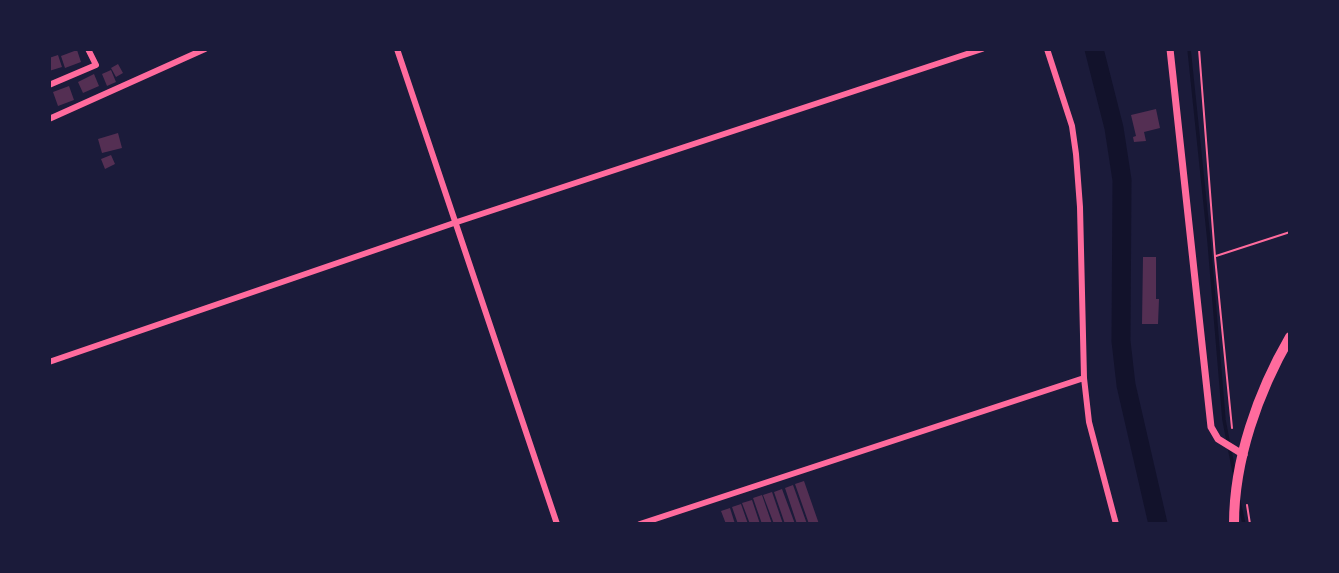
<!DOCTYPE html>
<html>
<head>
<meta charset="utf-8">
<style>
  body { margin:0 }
  #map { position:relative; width:1339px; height:573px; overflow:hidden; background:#1b1b3a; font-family:Overpass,sans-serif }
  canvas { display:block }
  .frame { position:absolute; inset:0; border:51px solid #1b1b3a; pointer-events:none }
</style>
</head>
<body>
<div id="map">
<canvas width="1339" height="573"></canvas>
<div class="frame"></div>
</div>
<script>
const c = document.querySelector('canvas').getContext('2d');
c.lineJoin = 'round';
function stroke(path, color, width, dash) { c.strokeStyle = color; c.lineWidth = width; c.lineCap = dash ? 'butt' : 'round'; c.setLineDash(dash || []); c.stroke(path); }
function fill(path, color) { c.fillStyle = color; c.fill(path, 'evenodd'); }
const stream = new Path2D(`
  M 1189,49 L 1209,241 L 1224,420 L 1235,477
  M 1239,502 L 1244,524`);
const river = new Path2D(`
  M 1094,49 L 1114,128 L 1122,180 L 1121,341 L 1126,385 L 1158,524`);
const building = new Path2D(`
  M 77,50 L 81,62 L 65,68 L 61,56 Z
  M 58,55 L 62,67 L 49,71 L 49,58 Z
  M 118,64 L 123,73 L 116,77 L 111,68 Z
  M 111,70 L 116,82 L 107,86 L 102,74 Z
  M 94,74 L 99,86 L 83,93 L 78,82 Z
  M 69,86 L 74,100 L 58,106 L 53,92 Z
  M 1156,109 L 1160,128 L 1144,132 L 1146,141 L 1134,142 L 1133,137 L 1136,136 L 1131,115 Z
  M 118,133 L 122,148 L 102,153 L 98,139 Z
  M 111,155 L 115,164 L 105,169 L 101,159 Z
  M 1143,257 L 1156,257 L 1156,299 L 1159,299 L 1158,324 L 1142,324 Z
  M 804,481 L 819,524 L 809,524 L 795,484 Z
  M 793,485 L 807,524 L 797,524 L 785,488 Z
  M 782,489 L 795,524 L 785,524 L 774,492 Z
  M 772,492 L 783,524 L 774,524 L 763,495 Z
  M 762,495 L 772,524 L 762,524 L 753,498 Z
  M 752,500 L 760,524 L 750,524 L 742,503 Z
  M 741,504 L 748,524 L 738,524 L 732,507 Z
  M 730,508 L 735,524 L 726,524 L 721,511 Z`);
const path = new Path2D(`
  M 1199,49 L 1215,257 L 1232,428
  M 1216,256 L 1290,232
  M 1247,505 L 1250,524`);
const minor = new Path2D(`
  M 397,49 L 557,524
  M 1047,49 L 1072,126 L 1076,154 L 1080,207 L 1084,378 L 1089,422 L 1116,524
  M 49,85 L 96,65 L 88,49
  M 49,119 L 205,49
  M 49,362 L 454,223 L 982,49
  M 640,524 L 1084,378`);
const tertiary = new Path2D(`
  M 1170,49 L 1211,427 L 1218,439 L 1244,455`);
const trunk = new Path2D(`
  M 1234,524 C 1234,460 1258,392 1290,337`);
stroke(stream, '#12122b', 3.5);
stroke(river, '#12122b', 19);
fill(building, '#542f53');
stroke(path, '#ff6b9d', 2);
stroke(minor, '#ff6b9d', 6);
stroke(tertiary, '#ff6b9d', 7);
stroke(trunk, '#ff6b9d', 10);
</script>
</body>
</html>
